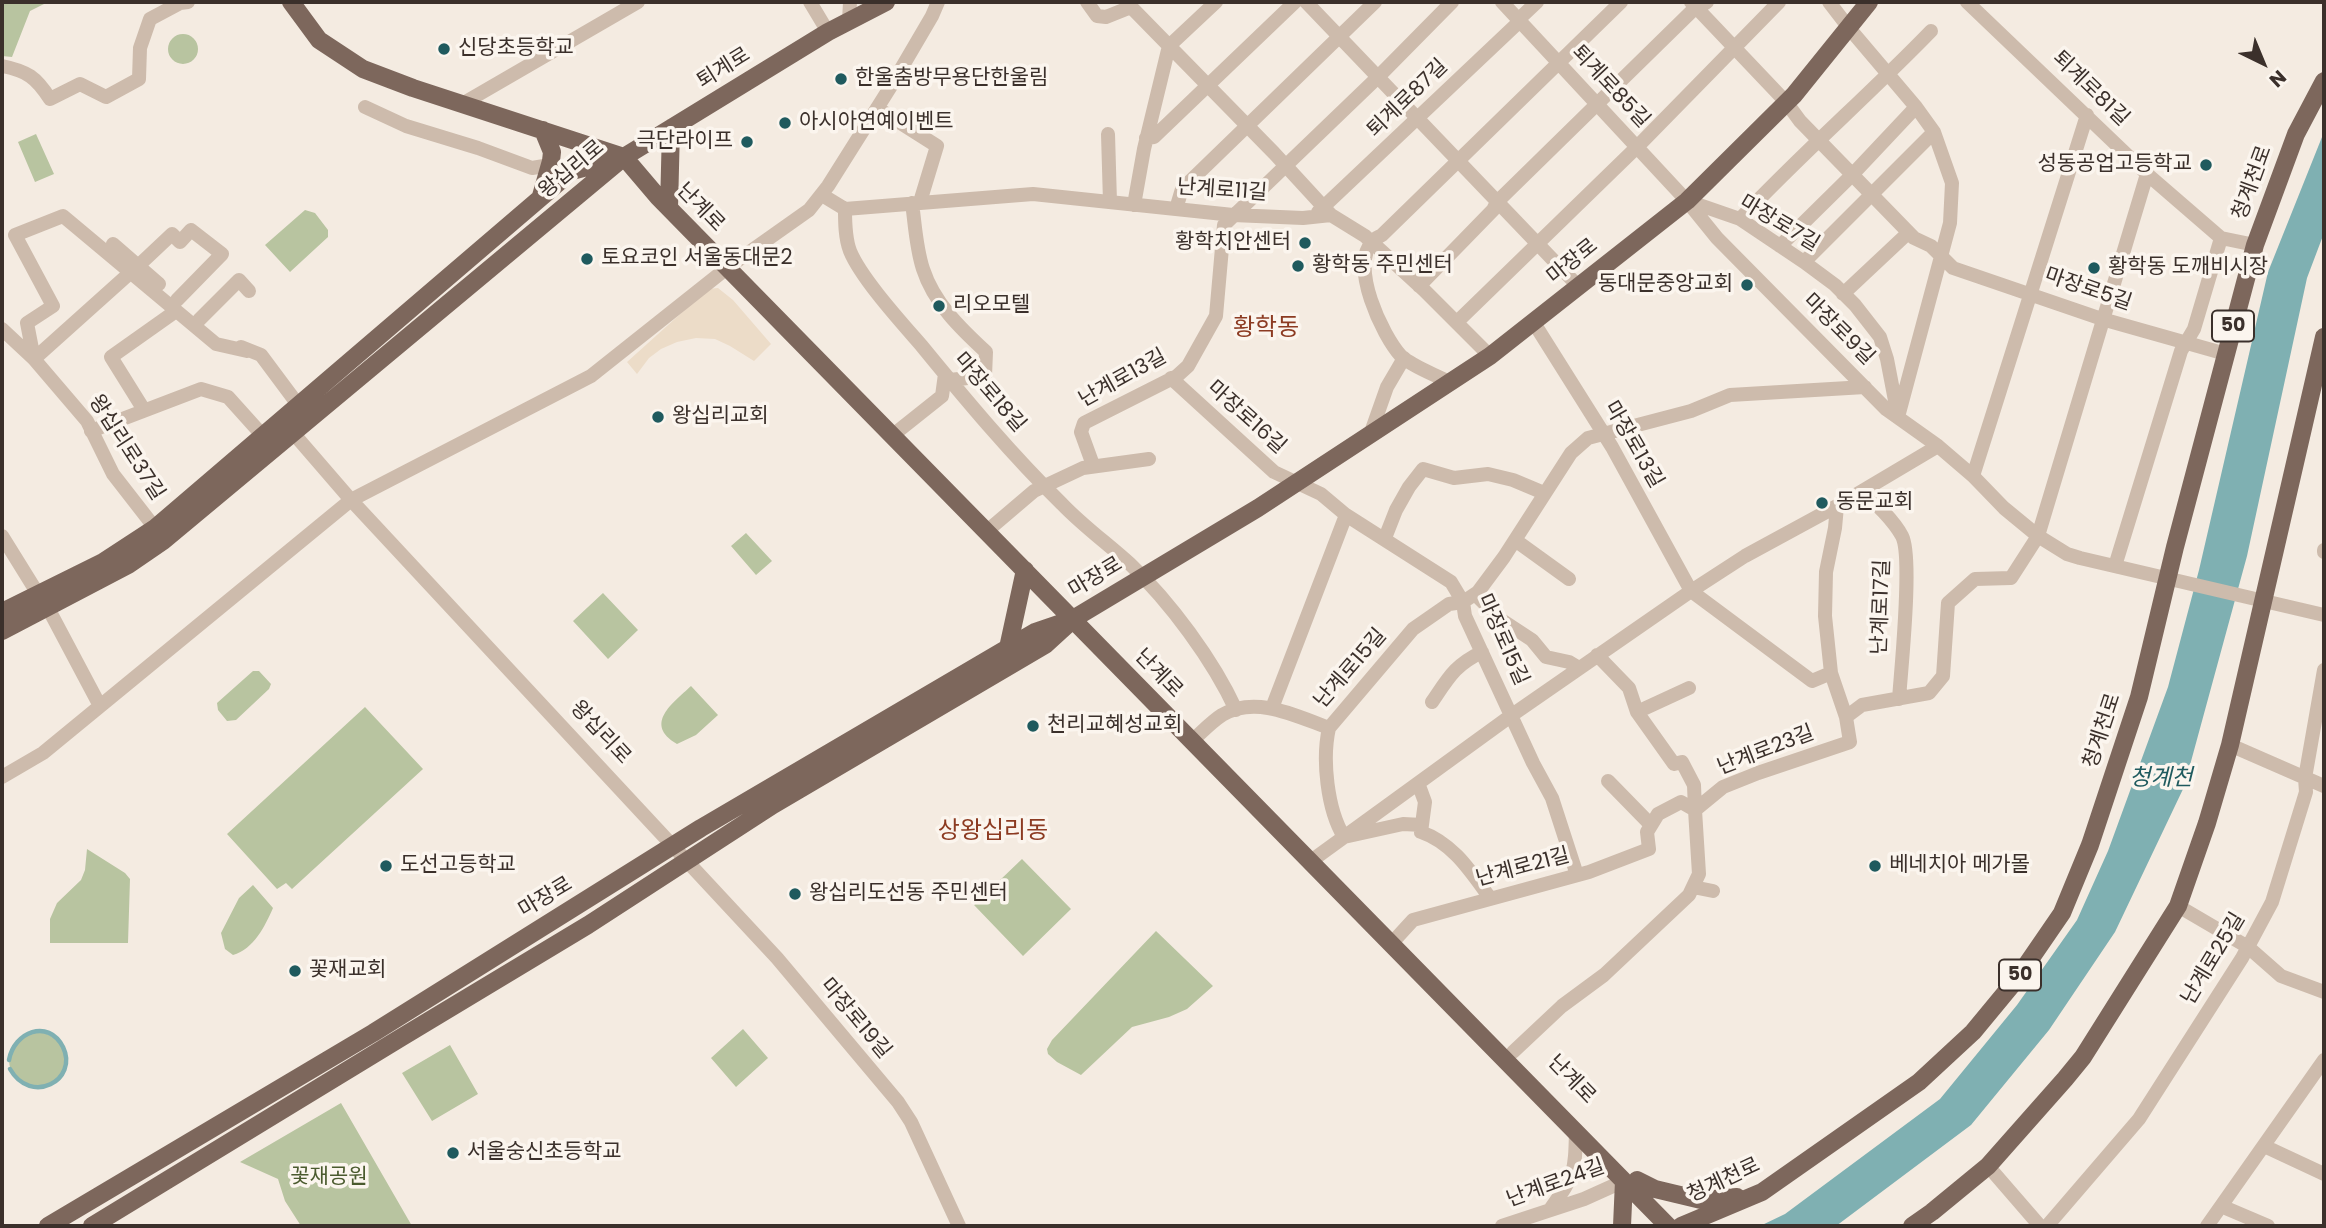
<!DOCTYPE html>
<html>
<head>
<meta charset="utf-8">
<style>
  body { margin:0 }
  #map { position:relative; width:2326px; height:1228px; overflow:hidden; background:#f4ebe1; font-family:Poppins,sans-serif }
  canvas { display:block }
  .frame { position:absolute; inset:0; border:4px solid #3b302b; pointer-events:none }
  .north { position:absolute; left:2228px; top:28px; width:70px; height:70px; -webkit-text-stroke:5px #fbf5ee; paint-order:stroke; rotate:137deg; font-size:19px; font-weight:700; line-height:28px; text-align:center; color:#3b302b }
  .north::after { content:''; display:block; margin:auto; width:24px; height:32px; background:#3b302b; clip-path:polygon(50% 0,100% 100%,50% 72%,0 100%) }
</style>
</head>
<body>
<div id="map">
<canvas width="2326" height="1228"></canvas>
<div class="frame"></div>
<div class="north">N</div>
</div>
<script>
const c = document.querySelector('canvas').getContext('2d');
c.lineJoin = 'round';
function fill(path, color) { c.fillStyle = color; c.fill(path, 'evenodd'); }
function stroke(path, color, width, dash) { c.strokeStyle = color; c.lineWidth = width; c.lineCap = dash ? 'butt' : 'round'; c.setLineDash(dash || []); c.stroke(path); }
function write(font, color, halo, rows, align = 'center') {
  c.font = font + ' Poppins,"Noto Sans KR",sans-serif'; c.lineWidth = 7; c.setLineDash([]); c.textBaseline = 'middle'; c.strokeStyle = halo; c.fillStyle = color; for (const [text, x, y, turn = 0] of rows) {
    c.save(); c.translate(x, y); c.rotate((+turn || 0) * Math.PI / 180); c.textAlign = isNaN(turn) ? turn : align; if (halo) c.strokeText(text, 0, 0); c.fillText(text, 0, 0); c.restore();
  }
}
const green = new Path2D(`
  M 2,2 L 48,2 L 30,11 L 12,57 L 2,56 Z
  M168 49a15 15 0 1 1 30 0a15 15 0 1 1-30 0Z
  M 36,134 L 54,174 L 35,182 L 18,142 Z
  M 305,210 L 315,213 L 328,230 L 328,237 L 290,272 L 265,245 Z
  M 746,533 L 772,561 L 756,575 L 731,546 Z
  M 603,593 L 638,630 L 608,659 L 573,621 Z
  M 253,671 L 259,671 L 271,684 L 269,689 L 236,720 L 227,721 L 218,710 L 217,703 Z
  M 691,686 L 718,715 L 696,735 L 677,744 C 643,724 673,703 691,686 Z
  M 365,707 L 423,769 L 292,889 L 286,883 L 277,889 L 227,834 Z
  M 87,849 L 125,873 L 130,879 L 128,943 L 50,943 L 50,919 L 57,903 L 81,880 L 85,870 Z
  M 1022,859 L 1071,909 L 1023,956 L 974,905 Z
  M 253,885 L 273,908 C 265,926 254,949 233,955 L 225,949 L 221,933 L 239,898 Z
  M 1156,931 L 1213,986 L 1187,1009 L 1169,1017 L 1132,1027 L 1081,1075 L 1057,1062 L 1048,1054 L 1047,1049 L 1052,1040 Z
  M 743,1029 L 768,1058 L 736,1087 L 711,1058 Z
  M9 1060a28 28 0 1 1 56 0a28 28 0 1 1-56 0Z
  M 450,1045 L 478,1094 L 432,1121 L 402,1073 Z
  M 341,1103 L 412,1226 L 301,1226 L 285,1201 L 278,1179 L 240,1162 Z`);
const plaza = new Path2D(`
  M 718,288 L 733,300 L 771,344 L 754,361 L 730,346 L 715,339 L 696,338 L 677,342 L 661,349 L 649,358 L 637,374 L 627,362 L 708,289 Z`);
const water = new Path2D(`
  M 2324,132 L 2324,233 L 2307,278 L 2247,556 L 2184,787 L 2115,932 L 2049,1030 L 1971,1125 L 1836,1226 L 1760,1226 L 1785,1214 L 1940,1099 L 2017,1005 L 2077,920 L 2108,851 L 2168,687 L 2199,570 L 2268,272 Z`);
const stream = new Path2D(`
  M 9,1060 C 14,1032 48,1018 63,1047 C 79,1080 31,1106 10,1069`);
const minor = new Path2D(`
  M 810,2 L 828,32
  M 1087,2 L 1097,16 L 1106,17 L 1131,7 L 1274,153 L 1331,215 L 1365,236 L 1424,290 L 1490,356
  M 1306,2 L 1579,287
  M 1502,2 L 1687,201 L 1717,238 L 1886,409 L 1938,446 L 1973,476 L 2004,508 L 2038,536 L 2067,554 L 2080,558 L 2324,615
  M 1691,2 L 1786,102 L 1800,121 L 1914,238 L 1931,246 L 1953,268 L 2102,319 L 2226,354
  M 1829,2 L 1849,28 L 1916,107 L 1934,132 L 1952,183 L 1950,223 L 1898,417
  M 1967,2 L 2147,174 L 2221,238 L 2255,245
  M 1519,19 L 1537,2
  M 849,21 L 850,2
  M 2,66 C 27,71 36,77 50,99 L 80,84 L 106,97 L 139,79 L 140,48 L 150,19 L 180,3 L 188,2
  M 462,104 L 638,2
  M 365,107 L 406,126 L 478,148 L 532,168 L 550,165
  M 877,108 L 937,146 L 920,202
  M 1108,134 L 1110,202
  M 1146,138 L 1154,137 L 1295,2
  M 822,195 L 845,209 L 1033,194 L 1233,215 L 1303,218 L 1331,215
  M 1688,201 L 1740,219 L 1804,262 L 1835,285 L 1855,305 L 1880,337 L 1887,359 L 1897,411
  M 912,203 C 915,224 916,248 923,269 C 934,303 960,328 986,352 L 985,376 L 950,380
  M 1134,205 L 1144,149 L 1169,46 L 1216,2
  M 845,209 C 845,222 845,238 850,251 C 861,278 901,322 921,345 C 966,400 1011,454 1062,504 C 1083,526 1108,544 1130,564 C 1170,602 1213,660 1236,710
  M 1176,209 L 1182,189 L 1375,2
  M 1318,212 L 1520,21
  M 1740,219 C 1801,154 1869,95 1931,31
  M 113,244 L 159,284
  M 1780,246 L 1852,175 L 1916,107
  M 1804,262 L 1934,132
  M 138,266 L 172,234 L 180,242 L 191,230 L 222,254 L 177,300
  M 1419,286 L 1493,210 L 1497,202 L 1692,11 L 1707,2
  M 1843,294 L 1908,233
  M 199,320 L 239,280 L 249,291
  M 1457,322 L 1637,147 L 1779,2
  M 1534,323 L 1612,447 L 1691,591 L 1812,681 L 1831,673
  M 2,329 L 34,359 L 87,421 L 113,474 L 155,528
  M 241,347 L 261,355 L 299,406
  M 34,359 L 27,323 L 53,306 L 15,235 L 63,216 L 216,344 L 247,351
  M 34,359 L 131,272
  M 1171,378 L 1274,472 L 1321,494 L 1346,515 L 1451,582 L 1463,602 L 1465,616 L 1533,763 L 1552,798 L 1577,875
  M 1449,382 C 1434,374 1413,367 1401,356 C 1382,335 1349,265 1373,241 C 1375,238 1379,237 1382,235 L 1621,2
  M 144,410 L 111,357 L 176,311
  M 91,431 L 201,389 L 228,397 L 264,437
  M 294,434 L 351,500 L 777,958 L 898,1102 L 911,1122 L 959,1226
  M 893,435 L 942,396 L 945,374
  M 1370,435 L 1387,387 L 1404,358
  M 1093,465 L 1081,432 L 1084,423 L 1177,376 L 1188,366 L 1216,316 L 1224,225 L 1378,77 L 1452,2
  M 1973,476 L 2087,115
  M 1862,492 C 1875,502 1894,521 1902,536 C 1913,557 1901,669 1899,699
  M 1837,506 L 1835,528 L 1826,572 L 1825,616 L 1831,673 L 1846,717
  M 987,531 L 1034,491 L 1083,468 L 1149,459
  M 2,536 L 38,594
  M 1385,538 L 1396,510 L 1409,487 L 1423,469 L 1454,478 L 1488,474 L 1513,480 L 1544,493
  M 1515,540 L 1569,579
  M 2324,552 L 2324,550
  M 2115,566 L 2181,351 L 2194,329 L 2221,238
  M 1475,594 L 1500,619 L 1532,640 L 1546,657 L 1569,662 L 1579,668
  M 48,608 L 100,706
  M 1597,655 L 1629,688 L 1637,712
  M 1689,688 L 1637,712 L 1674,764 L 1682,762 L 1694,785 L 1695,810
  M 1432,702 C 1449,677 1455,665 1482,652
  M 1272,708 L 1346,515
  M 1329,728 C 1322,759 1327,809 1344,837 L 1403,824 L 1422,825
  M 1192,741 C 1201,733 1211,722 1222,715 C 1256,695 1296,716 1329,728 L 1413,629 L 1449,604 L 1463,602 L 1478,592 L 1504,557 L 1571,453 L 1588,438 L 1691,411 L 1730,395 L 1865,387
  M 2230,745 L 2324,786
  M 2,777 L 43,753 L 351,500 L 591,376 L 727,268 L 809,210 L 828,186 L 891,86 L 932,16 L 938,2
  M 1608,781 L 1651,825
  M 1418,783 L 1425,802 L 1421,832 C 1453,843 1471,872 1490,898
  M 1311,861 L 1512,715 L 1691,591 L 1745,556 L 1837,506 L 1938,446
  M 1693,887 L 1713,891
  M 2178,906 L 2248,947 L 2281,976 L 2324,992
  M 1391,944 L 1413,920 L 1589,872 L 1649,849 L 1647,832 L 1658,814 L 1681,802 L 1695,810
  M 1513,1052 L 1562,1006 L 1604,975 L 1689,895 L 1699,874 L 1695,810 L 1723,787 L 1758,773 L 1850,742 L 1846,717 L 1862,705 L 1929,693 L 1943,676 L 1948,603 L 1975,579 L 2011,578 L 2038,536 L 2147,174
  M 2264,1146 L 2324,1174
  M 1988,1166 L 2040,1226
  M 2221,1206 L 2268,1226
  M 1551,1208 C 1575,1175 1575,1172 1576,1131
  M 1502,1226 L 1584,1199 L 1624,1181
  M 2047,1226 L 2139,1119 L 2242,958 L 2272,902 L 2306,792 L 2305,778 L 2324,670
  M 2207,1226 L 2324,1060`);
const major = new Path2D(`
  M 291,2 L 319,40 L 363,69 L 413,88 L 624,157 L 658,197 L 1668,1226
  M 541,196 L 551,161 L 552,152 L 543,130
  M 669,208 L 671,128
  M 2,612 L 103,562 L 155,528 L 572,171 L 617,159
  M 2,631 L 128,565 L 163,541 L 624,157 L 828,32 L 886,2
  M 1008,648 L 1025,570
  M 1637,1180 L 1655,1189 L 1701,1200 L 1737,1197
  M 48,1226 L 373,1033 L 701,828 L 1035,632 L 1073,619 L 1258,508 L 1490,356 L 1687,201 L 1794,95 L 1869,2
  M 92,1226 L 402,1037 L 588,925 L 773,805 L 1045,645 L 1068,624
  M 1622,1226 L 1624,1181
  M 1681,1226 L 1762,1192 L 1919,1082 L 1973,1032 L 2016,980 L 2062,913 L 2090,845 L 2139,697 L 2175,547 L 2255,245 L 2296,134 L 2324,81
  M 1912,1226 L 1932,1212 L 1988,1166 L 2065,1079 L 2083,1057 L 2178,906 L 2207,823 L 2230,745 L 2324,337`);
const markers = [
  [444,49,7,"#1f5a5e"],
  [841,79,7,"#1f5a5e"],
  [785,123,7,"#1f5a5e"],
  [747,142,7,"#1f5a5e"],
  [2206,165,7,"#1f5a5e"],
  [1305,243,7,"#1f5a5e"],
  [587,259,7,"#1f5a5e"],
  [1298,266,7,"#1f5a5e"],
  [2094,268,7,"#1f5a5e"],
  [1747,285,7,"#1f5a5e"],
  [939,306,7,"#1f5a5e"],
  [658,417,7,"#1f5a5e"],
  [1822,503,7,"#1f5a5e"],
  [1033,726,7,"#1f5a5e"],
  [386,866,7,"#1f5a5e"],
  [1875,866,7,"#1f5a5e"],
  [795,894,7,"#1f5a5e"],
  [295,971,7,"#1f5a5e"],
  [453,1153,7,"#1f5a5e"]
];
const shields = [
  [2233,326,42],
  [2020,975,42]
];
const shieldNames = [
  ["50",2233,326],
  ["50",2020,975]
];
const poiNames = [
  ["신당초등학교",458,49],
  ["한울춤방무용단한울림",855,79],
  ["아시아연예이벤트",799,123],
  ["극단라이프",733,142,"right"],
  ["성동공업고등학교",2192,165,"right"],
  ["황학치안센터",1291,243,"right"],
  ["토요코인 서울동대문2",601,259],
  ["황학동 주민센터",1312,266],
  ["황학동 도깨비시장",2108,268],
  ["동대문중앙교회",1733,285,"right"],
  ["리오모텔",953,306],
  ["왕십리교회",672,417],
  ["동문교회",1836,503],
  ["천리교혜성교회",1047,726],
  ["도선고등학교",400,866],
  ["베네치아 메가몰",1889,866],
  ["왕십리도선동 주민센터",809,894],
  ["꽃재교회",309,971],
  ["서울숭신초등학교",467,1153]
];
const streetNames = [
  ["퇴계로",724,69,-32],
  ["퇴계로85길",1610,87,47],
  ["퇴계로81길",2090,89,44],
  ["퇴계로87길",1408,99,-44],
  ["왕십리로",572,170,-40],
  ["청계천로",2253,183,-70],
  ["난계로11길",1222,191,4],
  ["난계로",700,208,46],
  ["마장로7길",1779,224,31],
  ["마장로",1573,262,-39],
  ["마장로5길",2088,290,19],
  ["마장로9길",1838,330,45],
  ["난계로13길",1123,379,-29],
  ["마장로18길",989,393,49],
  ["마장로16길",1246,418,42],
  ["마장로13길",1633,445,60],
  ["왕십리로37길",126,448,57],
  ["마장로",1096,578,-31],
  ["난계로17길",1882,607,-88],
  ["마장로15길",1502,640,66],
  ["난계로15길",1351,669,-49],
  ["난계로",1158,674,46],
  ["청계천로",2103,731,-72],
  ["왕십리로",600,733,47],
  ["난계로23길",1766,751,-21],
  ["난계로21길",1523,868,-15],
  ["마장로",546,898,-31],
  ["난계로25길",2214,959,-59],
  ["마장로19길",855,1019,50],
  ["난계로",1571,1080,46],
  ["청계천로",1724,1181,-25],
  ["난계로24길",1556,1184,-20]
];
const parkNames = [
  ["꽃재공원",329,1178]
];
const waterNames = [
  ["청계천",2161,779]
];
const quarterNames = [
  ["황학동",1266,329],
  ["상왕십리동",993,832]
];
fill(green, '#b8c4a0');
fill(plaza, '#ecdcc8');
fill(water, '#7fb0b2');
stroke(stream, '#7fb0b2', 4.5);
stroke(minor, '#cdbbac', 14);
stroke(major, '#7d675c', 18);
for (const [x, y, r, color] of markers) { const dot = new Path2D(); dot.arc(x, y, r, 0, 2 * Math.PI); c.fillStyle = color; c.fill(dot); stroke(dot, '#fbf5ee', 2.5); }
for (const [x, y, w] of shields) { const box = new Path2D(); box.roundRect(x - w / 2, y - 15.5, w, 31, 5); c.fillStyle = '#fbf5ee'; c.fill(box); stroke(box, '#3b302b', 2); }
write('bold 19px', '#3b302b', null, shieldNames);
write('21px', '#3b302b', '#fbf5ee', poiNames, 'left');
write('21px', '#3b302b', '#fbf5ee', streetNames);
write('21px', '#4a5a2e', '#fbf5ee', parkNames);
write('italic 23px', '#1f5a5e', '#fbf5ee', waterNames);
write('24px', '#8c3b22', '#fbf5ee', quarterNames);
</script>
</body>
</html>
